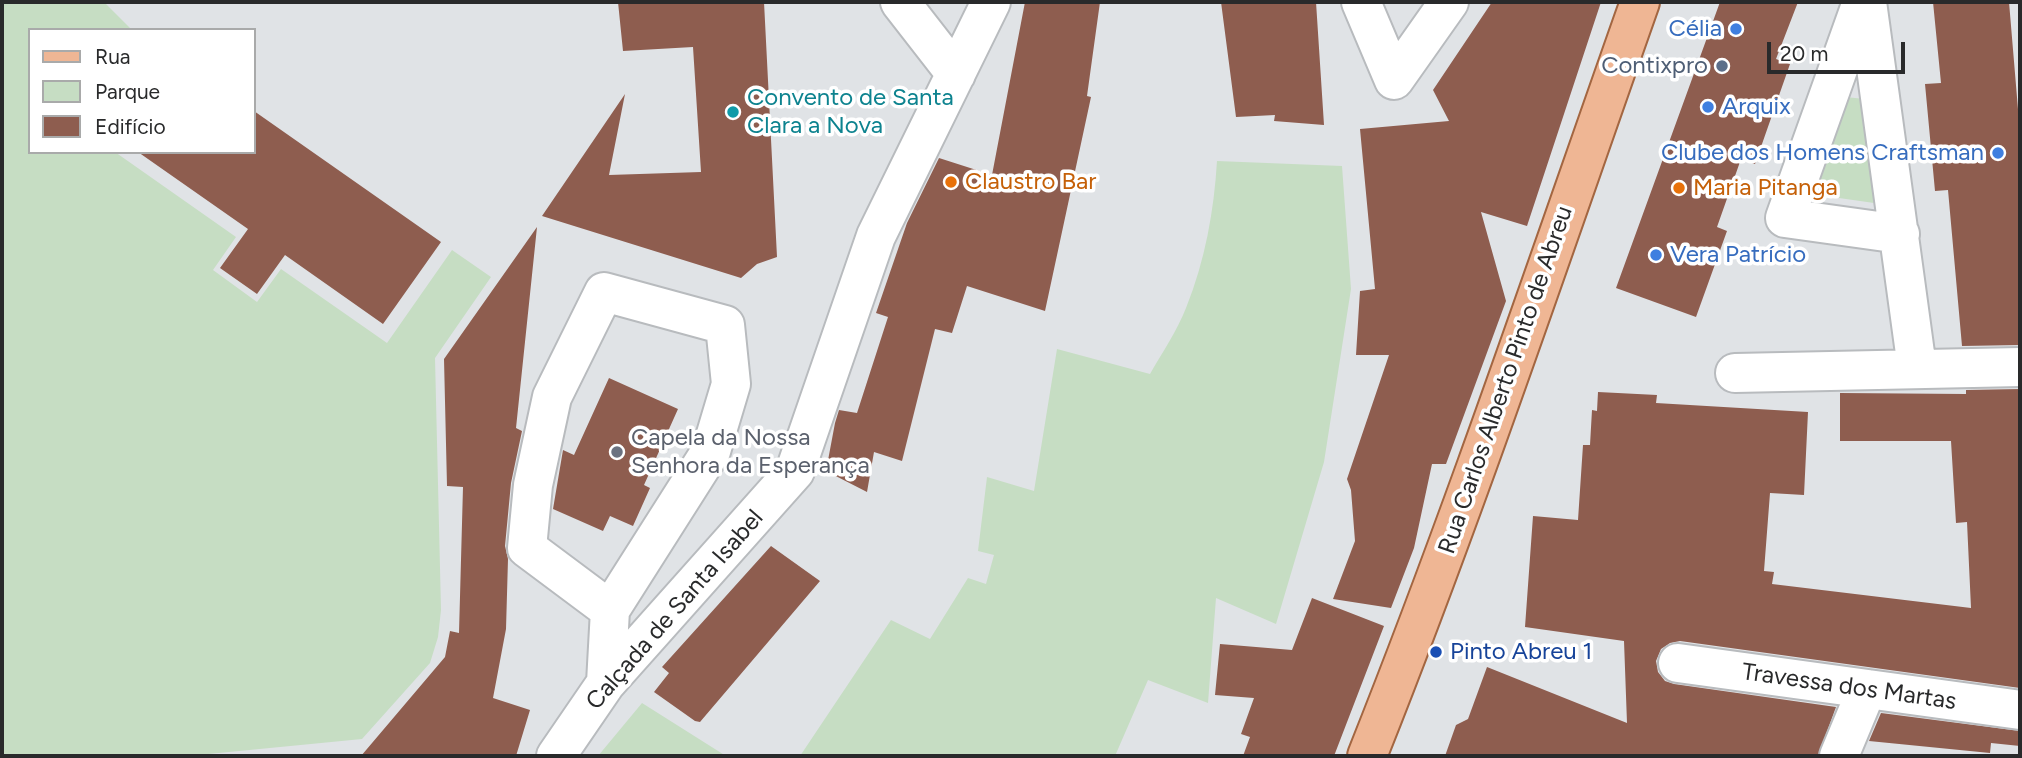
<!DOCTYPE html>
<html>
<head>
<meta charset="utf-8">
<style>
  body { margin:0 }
  #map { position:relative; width:2022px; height:758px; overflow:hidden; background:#e0e3e6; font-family:Figtree,sans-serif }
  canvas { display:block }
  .frame { position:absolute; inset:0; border:4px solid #292a2b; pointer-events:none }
  .legend { position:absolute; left:28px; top:28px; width:228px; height:126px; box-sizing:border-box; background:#fff; border:2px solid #a9aaaa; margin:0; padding:9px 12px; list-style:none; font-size:21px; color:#292a2b }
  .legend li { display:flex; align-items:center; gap:14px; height:35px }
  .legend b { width:35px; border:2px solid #a9aaaa }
  .scale { position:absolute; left:1767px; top:42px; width:138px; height:32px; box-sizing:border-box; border:4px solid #292a2b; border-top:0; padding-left:9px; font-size:21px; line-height:24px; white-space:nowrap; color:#292a2b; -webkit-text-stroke:5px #fff; paint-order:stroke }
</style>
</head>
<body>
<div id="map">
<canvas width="2022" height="758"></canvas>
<div class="frame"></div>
<ul class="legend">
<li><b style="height:9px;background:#efb694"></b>Rua</li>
<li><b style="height:19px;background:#c6ddc3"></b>Parque</li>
<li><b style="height:19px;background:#8e5d4f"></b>Edifício</li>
</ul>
<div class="scale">20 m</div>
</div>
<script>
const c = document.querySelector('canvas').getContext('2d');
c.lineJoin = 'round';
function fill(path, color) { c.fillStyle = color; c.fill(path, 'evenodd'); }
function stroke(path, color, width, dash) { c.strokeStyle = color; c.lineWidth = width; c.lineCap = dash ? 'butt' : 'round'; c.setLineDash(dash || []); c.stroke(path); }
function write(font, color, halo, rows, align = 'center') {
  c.font = font + ' Figtree,sans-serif'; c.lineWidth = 7; c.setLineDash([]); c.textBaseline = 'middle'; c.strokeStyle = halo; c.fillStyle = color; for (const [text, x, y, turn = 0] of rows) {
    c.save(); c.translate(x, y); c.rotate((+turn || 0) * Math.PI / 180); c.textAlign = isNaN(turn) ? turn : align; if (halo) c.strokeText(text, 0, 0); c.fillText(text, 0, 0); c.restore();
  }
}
const green = new Path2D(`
  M 2,2 L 104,2 L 132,30 L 30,30 L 30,152 L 115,152 L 236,237 L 213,270 L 257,302 L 281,269 L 387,343 L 452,250 L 491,277 L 435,358 L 441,610 L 438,637 L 430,663 L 362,739 L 188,756 L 2,756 Z
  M 1845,97 L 1865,99 L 1874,203 L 1811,194 Z
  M 1217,161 L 1342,166 L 1351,289 L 1324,462 L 1276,624 L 1216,598 L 1208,703 L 1148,680 L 1115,756 L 800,756 L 891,620 L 930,639 L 968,578 L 986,584 L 994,555 L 978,551 L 987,477 L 1034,491 L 1057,349 L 1150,374 C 1162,353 1177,331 1186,308 C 1205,261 1214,211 1217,161 Z
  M 642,703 L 726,756 L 598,756 Z`);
const building = new Path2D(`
  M 618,2 L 764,2 L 777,257 L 757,264 L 741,278 L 542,216 L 625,94 L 609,175 L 701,172 L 693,47 L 623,51 Z
  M 1025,2 L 1100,2 L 1087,96 L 1091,97 L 1045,311 L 967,286 L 952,333 L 935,329 L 902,461 L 874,452 L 867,492 L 826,471 L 835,423 L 839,410 L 857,413 L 888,317 L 876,313 L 907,223 L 939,158 L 992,175 Z
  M 1221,2 L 1316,2 L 1324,125 L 1274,121 L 1275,115 L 1236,117 Z
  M 1492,2 L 1601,2 L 1527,226 L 1481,212 L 1506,301 L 1446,464 L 1432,464 L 1414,548 L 1391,608 L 1333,599 L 1355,541 L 1351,490 L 1347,479 L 1389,355 L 1356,355 L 1360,291 L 1375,289 L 1360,129 L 1449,121 L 1433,90 Z
  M 1720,2 L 1798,2 L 1776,59 L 1790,64 L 1755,164 L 1741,159 L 1717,227 L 1727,231 L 1696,317 L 1616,288 Z
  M 1933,2 L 2009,2 L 2020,133 L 2020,345 L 1962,346 L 1948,190 L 1935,191 L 1925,84 L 1941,83 Z
  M 254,111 L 441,242 L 383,324 L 285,255 L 257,294 L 220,268 L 248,229 L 138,152 L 254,152 Z
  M 537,227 L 516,428 L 522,431 L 511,483 L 505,546 L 508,559 L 506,629 L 493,698 L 530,710 L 516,756 L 361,756 L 445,657 L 450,631 L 459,633 L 463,487 L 447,486 L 444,359 Z
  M 609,378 L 678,409 L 644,485 L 650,488 L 633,526 L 610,516 L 603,531 L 553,509 L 563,450 L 574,455 Z
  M 2020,389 L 2020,688 L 1680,641 L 1670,643 L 1661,649 L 1656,661 L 1658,672 L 1665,681 L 1674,684 L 1836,707 L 1818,756 L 1445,756 L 1456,725 L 1468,719 L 1487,667 L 1627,723 L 1624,641 L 1525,627 L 1533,516 L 1578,520 L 1583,445 L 1590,445 L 1592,410 L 1597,411 L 1598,392 L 1657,395 L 1656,403 L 1808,412 L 1804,495 L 1770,493 L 1764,571 L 1774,572 L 1772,584 L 1971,608 L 1967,522 L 1956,523 L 1951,441 L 1840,441 L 1840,393 L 1966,394 L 1966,390 Z
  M 771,546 L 820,581 L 700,722 L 695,721 L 654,692 L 669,673 L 662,667 Z
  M 1312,598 L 1384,626 L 1334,756 L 1243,756 L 1250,737 L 1241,734 L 1254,698 L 1215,695 L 1220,644 L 1292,650 Z
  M 1881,713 L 2020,731 L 2020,746 L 1991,743 L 1990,753 L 1869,741 Z`);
const minor = new Path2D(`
  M 900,2 L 956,74
  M 1361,2 L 1394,80 L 1449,2
  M 1862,2 L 1785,218 L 1900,234
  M 1867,2 L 1917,368
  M 1735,373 L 2020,367
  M 1678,663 L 2020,710
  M 606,683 L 610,610 L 711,451 L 731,384 L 725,325 L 604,292 L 552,397 L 533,485 L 527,548 L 610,610
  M 556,756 L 606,683 L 795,471 L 876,236 L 991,2
  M 1839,756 L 1867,689`);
const major = new Path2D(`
  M 1367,756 C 1466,508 1551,254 1640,2`);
const markers = [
  [1736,29,7,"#3f7fe0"],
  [1722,66,7,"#5c6f8a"],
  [1708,107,7,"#3f7fe0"],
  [733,112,7,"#0f9aa8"],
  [1998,153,7,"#3f7fe0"],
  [951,182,7,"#e8710a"],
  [1679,188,7,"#e8710a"],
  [1656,255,7,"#3f7fe0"],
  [617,452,7,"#6b7280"],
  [1436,652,7,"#1a4fb4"]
];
const shopNames = [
  ["Célia",1722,29],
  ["Arquix",1722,107,"left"],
  ["Clube dos Homens Craftsman",1984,153],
  ["Vera Patrício",1670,255,"left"]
];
const serviceNames = [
  ["Contixpro",1708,66]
];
const cultureNames = [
  ["Convento de Santa",747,98],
  ["Clara a Nova",747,126]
];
const foodNames = [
  ["Claustro Bar",965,182],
  ["Maria Pitanga",1693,188]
];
const streetNames = [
  ["Rua Carlos Alberto Pinto de Abreu",1506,380,-71],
  ["Calçada de Santa Isabel",675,610,-49],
  ["Travessa dos Martas",1849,687,8]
];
const worshipNames = [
  ["Capela da Nossa",631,438],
  ["Senhora da Esperança",631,466]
];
const transitNames = [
  ["Pinto Abreu 1",1450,652]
];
fill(green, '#c6ddc3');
fill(building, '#8e5d4f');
stroke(minor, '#b8bbbe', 42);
stroke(major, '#a36641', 42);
stroke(minor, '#fff', 38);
stroke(major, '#efb694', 38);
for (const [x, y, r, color] of markers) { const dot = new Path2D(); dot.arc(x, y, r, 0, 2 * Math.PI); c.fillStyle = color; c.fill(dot); stroke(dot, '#fff', 2.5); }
write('24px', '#366cbe', '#fff', shopNames, 'right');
write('24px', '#4e5e75', '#fff', serviceNames, 'right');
write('24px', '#0d838f', '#fff', cultureNames, 'left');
write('24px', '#c56008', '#fff', foodNames, 'left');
write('24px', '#292a2b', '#fff', streetNames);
write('24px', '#5b616d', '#fff', worshipNames, 'left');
write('24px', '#164399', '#fff', transitNames, 'left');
</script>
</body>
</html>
